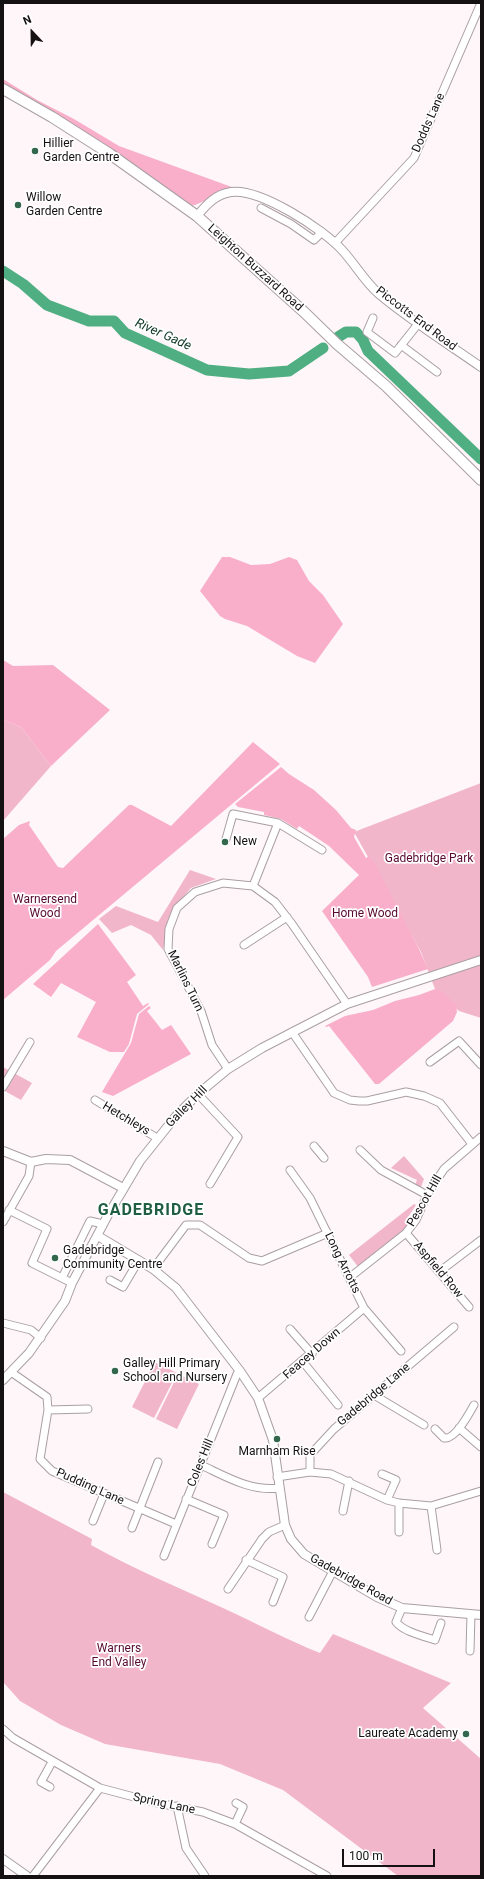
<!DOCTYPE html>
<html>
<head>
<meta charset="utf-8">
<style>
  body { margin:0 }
  #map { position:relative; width:484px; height:1879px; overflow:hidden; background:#fff6f9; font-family:Roboto,sans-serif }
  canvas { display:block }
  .frame { position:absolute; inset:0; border:4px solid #151112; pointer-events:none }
  .north { position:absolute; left:12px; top:12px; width:40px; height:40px; -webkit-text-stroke:3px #fff; paint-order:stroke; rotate:338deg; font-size:11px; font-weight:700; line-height:16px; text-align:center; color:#151112 }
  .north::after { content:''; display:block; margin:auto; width:14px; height:18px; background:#151112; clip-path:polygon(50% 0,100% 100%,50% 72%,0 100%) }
  .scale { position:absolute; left:342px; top:1849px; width:93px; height:18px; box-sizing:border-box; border:2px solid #151112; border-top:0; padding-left:5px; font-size:12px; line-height:14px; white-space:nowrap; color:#151112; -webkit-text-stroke:3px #fff; paint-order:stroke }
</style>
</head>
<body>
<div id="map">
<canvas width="484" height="1879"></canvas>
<div class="frame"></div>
<div class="north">N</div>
<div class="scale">100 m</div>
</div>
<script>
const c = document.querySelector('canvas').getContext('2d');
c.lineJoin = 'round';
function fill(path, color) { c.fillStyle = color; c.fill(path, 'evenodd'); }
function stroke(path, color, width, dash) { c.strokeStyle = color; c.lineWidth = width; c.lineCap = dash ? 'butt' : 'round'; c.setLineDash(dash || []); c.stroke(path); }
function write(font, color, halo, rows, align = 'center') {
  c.font = font + ' Roboto,sans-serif'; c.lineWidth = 3.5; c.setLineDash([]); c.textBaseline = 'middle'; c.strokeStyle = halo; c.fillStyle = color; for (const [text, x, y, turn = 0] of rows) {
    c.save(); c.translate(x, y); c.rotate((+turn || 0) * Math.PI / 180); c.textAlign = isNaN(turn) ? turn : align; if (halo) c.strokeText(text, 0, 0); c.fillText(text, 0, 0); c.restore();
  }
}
const green = new Path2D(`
  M 3,720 L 21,727 L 51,766 L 3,821 Z
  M 481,783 L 481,1018 L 459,1011 L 435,989 L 421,952 L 354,832 Z
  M 190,870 L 216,879 L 191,888 L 174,908 L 168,920 L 163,950 L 151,935 L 131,925 L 112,933 L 99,919 L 116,906 L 158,922 Z
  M 3,1067 L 32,1083 L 21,1100 L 3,1090 Z
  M 404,1156 L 424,1179 L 421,1187 L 415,1185 L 417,1180 L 391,1168 Z
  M 414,1204 L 416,1205 L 406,1220 L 409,1225 L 398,1237 L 359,1268 L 349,1255 Z
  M 155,1362 L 177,1373 L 154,1418 L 132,1407 Z
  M 178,1374 L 199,1384 L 177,1429 L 156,1419 Z
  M 3,1492 L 92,1539 L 91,1545 C 134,1569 179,1588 223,1608 C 256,1623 287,1640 320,1653 L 333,1634 L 451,1683 L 423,1708 L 481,1759 L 481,1876 L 398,1876 L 283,1790 L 220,1764 L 105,1744 L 61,1725 L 20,1701 L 3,1682 Z`);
const forest = new Path2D(`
  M 3,79 L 37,100 L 74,119 L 119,146 L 240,190 L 216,196 L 195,205 L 190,206 C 131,161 68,120 3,84 Z
  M 222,557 L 230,557 L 251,565 L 270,564 L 289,557 L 297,560 L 309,581 L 323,595 L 343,624 L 315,663 L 297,656 L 247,626 L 225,619 L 220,616 L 200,591 Z
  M 3,660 L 13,666 L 53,665 L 110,710 L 51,766 L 21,727 L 3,720 Z
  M 253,742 L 280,764 L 56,951 L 50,960 L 3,1000 L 3,839 L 19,825 L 30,821 L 29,825 L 58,867 L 63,868 L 129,805 L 132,805 L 171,826 Z
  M 281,767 L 289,774 L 314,790 L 336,810 L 351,828 L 356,830 L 354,837 L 366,858 L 369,856 L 375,864 L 418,947 L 428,969 L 372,987 L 368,977 L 322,911 L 359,875 L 329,846 L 299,826 L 297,829 L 281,819 L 264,815 L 264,812 L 238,807 L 235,804 Z
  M 98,924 L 136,975 L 127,982 L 143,1006 L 148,1003 L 149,1004 L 137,1014 L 129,1044 L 124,1052 L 110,1052 L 77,1037 L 96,1002 L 61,983 L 51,997 L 33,984 Z
  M 435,989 L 440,990 L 456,1004 L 457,1012 L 453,1021 L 379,1084 L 375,1084 L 329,1026 L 326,1027 L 325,1026 L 345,1016 L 373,1010 L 395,1001 L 419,995 Z
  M 149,1006 L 151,1008 L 147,1011 L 162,1030 L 171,1025 L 191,1054 L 113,1096 L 102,1092 L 131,1043 L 139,1014 Z`);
const river = new Path2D(`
  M 3,271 L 23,284 L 47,305 L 89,321 L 114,321 L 125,333 L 207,370 L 249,374 L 289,371 L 323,348
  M 338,337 L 346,332 L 356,332 L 363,340 L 368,351 L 481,459`);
const minor = new Path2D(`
  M 261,208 L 291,224 L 314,240 L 322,232
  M 335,243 L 414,158 L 481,3
  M 373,318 L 367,332 L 395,353 L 418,324
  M 401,345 L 437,372
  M 226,839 L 233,814 L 278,823 L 322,850
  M 253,886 L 278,823
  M 244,945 L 287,917
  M 292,1032 L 334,1093 L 350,1100 L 359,1101 L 367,1101 L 406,1092 L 424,1096 L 440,1103 L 472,1144
  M 430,1062 L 459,1041 L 481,1065
  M 228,1069 L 212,1045 L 201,1011 L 168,949 L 169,929 L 177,908 L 195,892 L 223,883 L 253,886 L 275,902 L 292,924 L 347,1004
  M 3,1087 L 30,1042
  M 198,1094 L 238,1137 L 210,1184
  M 95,1100 L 157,1138
  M 314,1146 L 324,1158
  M 360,1150 L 381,1170 L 427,1195
  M 290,1170 L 310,1198 L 364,1308 L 401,1351
  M 9,1210 L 47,1229 L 32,1263 L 72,1283
  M 3,1222 L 29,1176 L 31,1162
  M 406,1233 L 469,1307
  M 153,1269 L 186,1225 L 200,1225 L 249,1258 L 262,1261 L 328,1233
  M 439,1272 L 481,1240
  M 62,1278 L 90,1221 L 103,1224
  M 349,1278 L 406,1233 L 416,1220 L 427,1195 L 444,1169 L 481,1137
  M 110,1280 L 123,1287 L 139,1260
  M 3,1323 L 31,1330 L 41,1338
  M 290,1329 L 312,1354
  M 303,1362 L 338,1405
  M 11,1372 L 47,1397 L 48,1410 L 40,1459 L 52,1471 L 176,1524
  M 374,1395 L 424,1425
  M 258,1398 L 364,1308
  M 48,1410 L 88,1409
  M 459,1428 L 481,1447
  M 435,1429 L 444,1438 C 455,1440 469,1414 474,1405
  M 201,1465 C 225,1476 251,1492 279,1488
  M 310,1472 L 310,1455 L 334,1429 L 454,1327
  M 382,1474 L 396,1480 L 387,1500
  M 277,1477 L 310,1472 L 331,1474 L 387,1500 L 399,1503 L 431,1506 L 481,1491
  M 186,1499 L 224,1515 L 212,1544
  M 399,1503 L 399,1532
  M 431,1506 L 437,1550
  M 343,1511 L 349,1481
  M 93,1521 L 104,1494
  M 132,1528 L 158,1462
  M 164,1556 L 237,1374 L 240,1371
  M 246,1560 L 283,1577 L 273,1602
  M 228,1589 L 262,1539 L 269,1532 L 285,1525
  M 402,1608 L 396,1622 C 404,1632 423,1636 435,1640 L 441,1623
  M 309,1617 L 333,1571
  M 470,1651 L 471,1614
  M 3,1729 L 13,1738 L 100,1788 L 153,1802 L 203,1812 L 235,1824 L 327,1876
  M 50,1787 L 41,1782 L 52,1762
  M 177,1806 L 186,1848 L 205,1876
  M 235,1824 L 243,1807 L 236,1803
  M 33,1876 L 100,1788`);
const tertiary = new Path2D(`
  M 197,216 C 206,205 216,194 231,192 C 260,188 323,229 342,250 C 355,264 365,282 379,294 C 411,321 447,343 481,367
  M 3,1151 L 31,1162 L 46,1159 L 70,1160 L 123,1188
  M 98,1236 L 153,1269 L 176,1288 L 240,1371 L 258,1398 L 273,1440 L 285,1525 L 291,1539 L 304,1554 L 377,1597 L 402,1608 L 481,1615
  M 3,1380 L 29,1353 L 65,1301 L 72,1283 L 108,1215 L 140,1161 L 176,1116 L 198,1094 L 228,1069 L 262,1048 L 347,1004 L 481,960
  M 3,1859 L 27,1876`);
const secondary = new Path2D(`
  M 3,89 L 52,117 L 110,154 L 197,216 L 304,312 L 337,344 L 386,386 L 481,480`);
const markers = [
  [35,151,4,"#32674d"],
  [18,205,4,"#32674d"],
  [225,842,4,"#32674d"],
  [55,1258,4,"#32674d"],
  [115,1371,4,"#32674d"],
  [277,1439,4,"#32674d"],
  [466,1734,4,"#32674d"]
];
const streetNames = [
  ["Dodds Lane",429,123,-66],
  ["Leighton Buzzard Road",255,268,42],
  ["Piccotts End Road",416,319,37],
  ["Marlins Turn",185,981,64],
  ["Galley Hill",187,1107,-45],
  ["Hetchleys",126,1119,31],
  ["Pescot Hill",425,1201,-60],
  ["Long Arrotts",342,1263,64],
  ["Aspfield Row",438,1270,50],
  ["Feacey Down",312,1354,-41],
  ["Gadebridge Lane",374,1395,-40],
  ["Coles Hill",201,1463,-68],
  ["Pudding Lane",90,1487,24],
  ["Gadebridge Road",351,1580,29],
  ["Spring Lane",164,1804,12]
];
const poiNames = [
  ["Hillier",43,144],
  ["Garden Centre",43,158],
  ["Willow",26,198],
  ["Garden Centre",26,212],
  ["New",233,842],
  ["Gadebridge",63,1251],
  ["Community Centre",63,1265],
  ["Galley Hill Primary",123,1364],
  ["School and Nursery",123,1378],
  ["Marnham Rise",277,1452,"center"],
  ["Laureate Academy",458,1734,"right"]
];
const parkNames = [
  ["Gadebridge Park",429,859],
  ["Warnersend",45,900],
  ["Wood",45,914],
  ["Home Wood",365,914],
  ["Warners",119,1649],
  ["End Valley",119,1663]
];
const waterNames = [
  ["River Gade",163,335,24]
];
const districtNames = [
  ["GADEBRIDGE",151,1211]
];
fill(green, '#f2b6cb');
fill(forest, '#f9afca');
stroke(river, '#4faf82', 11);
stroke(minor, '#a99fa2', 9);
stroke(tertiary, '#a99fa2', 10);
stroke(secondary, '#a99fa2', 12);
stroke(minor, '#fff', 7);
stroke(tertiary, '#fff', 8);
stroke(secondary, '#fff', 10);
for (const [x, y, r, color] of markers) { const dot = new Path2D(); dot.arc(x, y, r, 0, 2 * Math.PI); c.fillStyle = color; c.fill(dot); stroke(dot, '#fff', 1.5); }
write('12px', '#151112', '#fff', streetNames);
write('12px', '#151112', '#fff', poiNames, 'left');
write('12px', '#580931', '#fff', parkNames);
write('italic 13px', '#123b29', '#fff', waterNames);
c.letterSpacing = '1px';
write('bold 16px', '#1f5e42', '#fff', districtNames);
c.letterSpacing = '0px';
</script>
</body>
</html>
